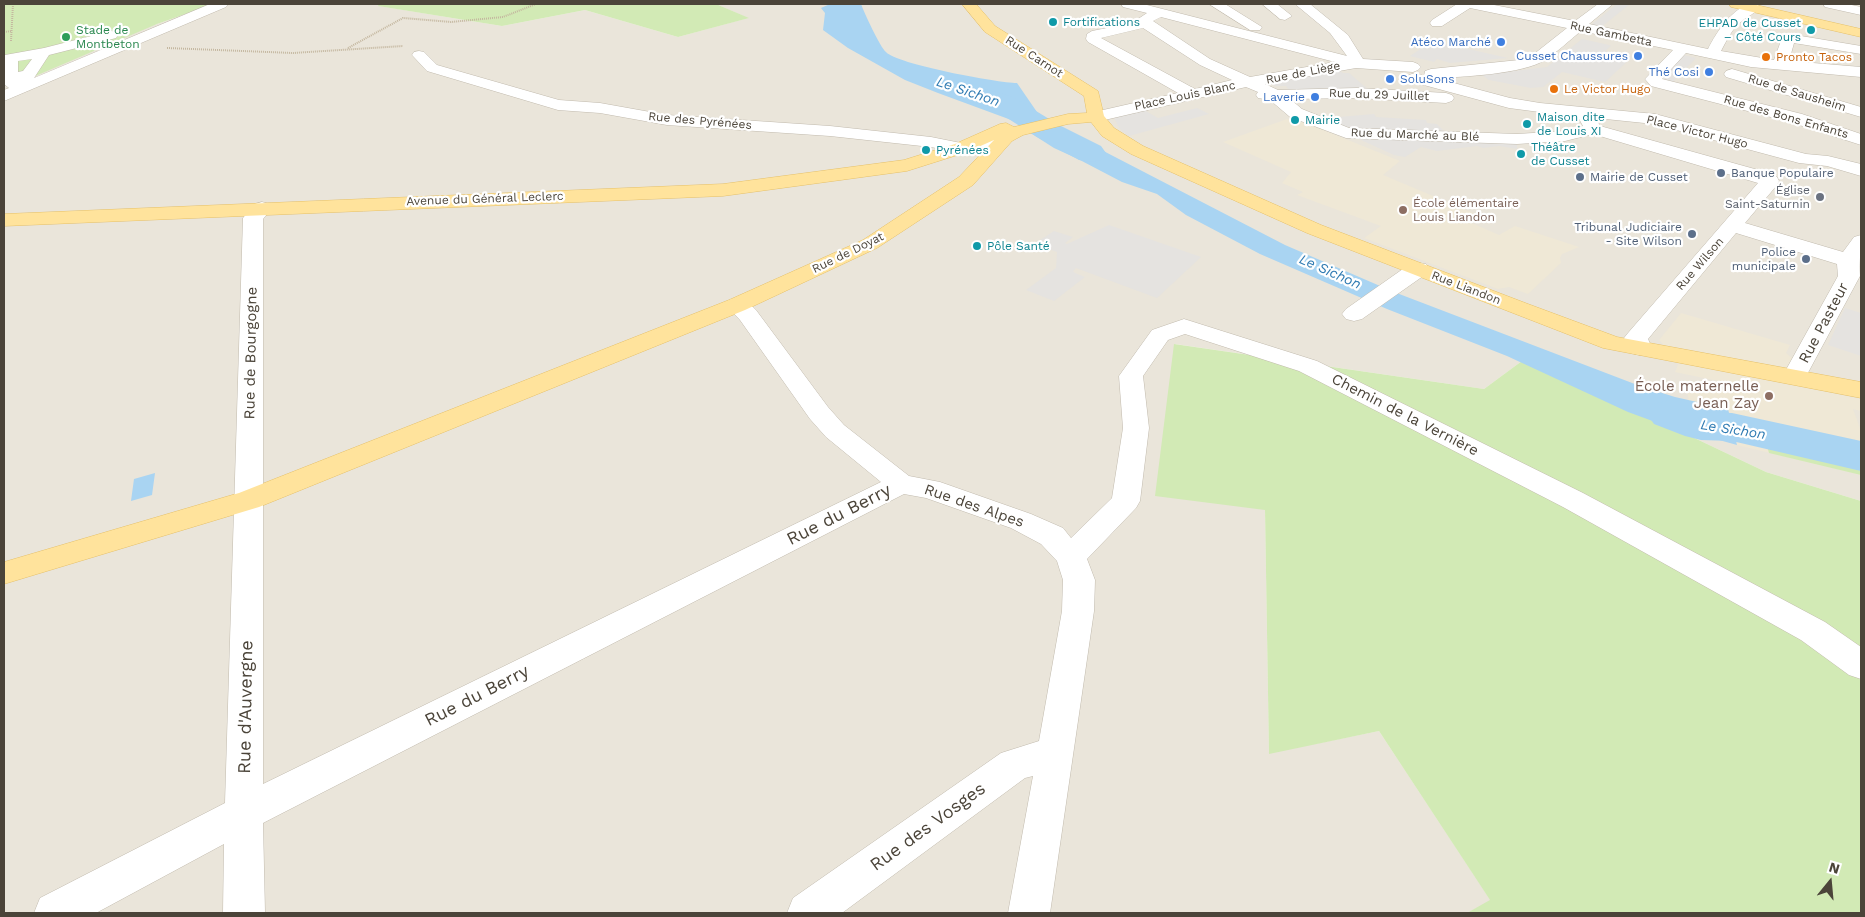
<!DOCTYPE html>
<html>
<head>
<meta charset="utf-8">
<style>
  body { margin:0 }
  #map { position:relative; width:1865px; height:917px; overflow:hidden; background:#f6f3ec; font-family:"Work Sans",sans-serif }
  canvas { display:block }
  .frame { position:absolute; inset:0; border:5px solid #4b4439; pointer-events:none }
  .north { position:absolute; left:1805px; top:857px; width:50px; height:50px; -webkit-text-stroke:4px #fff; paint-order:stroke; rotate:17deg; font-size:14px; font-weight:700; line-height:20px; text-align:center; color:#4b4439 }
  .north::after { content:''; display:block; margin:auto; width:18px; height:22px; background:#4b4439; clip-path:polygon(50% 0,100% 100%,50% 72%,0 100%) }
</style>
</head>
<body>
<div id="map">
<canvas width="1865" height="917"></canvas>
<div class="frame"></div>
<div class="north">N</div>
</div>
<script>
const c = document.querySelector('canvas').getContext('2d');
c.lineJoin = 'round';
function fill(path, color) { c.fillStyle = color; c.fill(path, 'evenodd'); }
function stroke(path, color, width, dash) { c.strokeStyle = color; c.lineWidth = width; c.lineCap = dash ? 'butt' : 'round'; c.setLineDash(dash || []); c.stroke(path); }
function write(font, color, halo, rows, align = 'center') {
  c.font = font + ' "Work Sans",sans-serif'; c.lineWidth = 4.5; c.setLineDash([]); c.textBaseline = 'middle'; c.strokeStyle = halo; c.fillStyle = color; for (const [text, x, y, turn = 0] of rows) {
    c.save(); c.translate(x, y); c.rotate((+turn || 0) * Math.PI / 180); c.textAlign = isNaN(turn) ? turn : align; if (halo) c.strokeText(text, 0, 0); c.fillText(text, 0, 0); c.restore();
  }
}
const residential = new Path2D(`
  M 214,4 L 379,4 L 379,6 L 502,26 L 585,10 L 678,37 L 748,18 L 716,4 L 1861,4 L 1861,501 L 1766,472 L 1526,358 L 1484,389 L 1175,344 L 1265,510 L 1269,753 L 1379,731 L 1491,901 L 1467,913 L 4,913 L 4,58 L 157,24 Z`);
const education = new Path2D(`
  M 1287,119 L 1297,123 L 1301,121 L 1400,161 L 1383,175 L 1478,215 L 1467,221 L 1499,235 L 1515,226 L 1579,247 L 1562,254 L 1560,258 L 1561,263 L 1528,294 L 1509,287 L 1498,289 L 1364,238 L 1381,226 L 1297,195 L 1303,192 L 1282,183 L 1291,172 L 1223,142 Z
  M 1681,313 L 1790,345 L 1786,353 L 1837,394 L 1861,399 L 1861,411 L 1853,409 L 1861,431 L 1861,475 L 1737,445 L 1728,410 L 1689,401 L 1685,380 L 1739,391 L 1737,385 L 1675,372 L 1679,362 L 1659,340 Z`);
const green = new Path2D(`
  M 4,4 L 214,4 L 157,24 L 33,77 L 4,83 Z
  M 379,4 L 716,4 L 749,18 L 678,37 L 585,10 L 502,26 L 378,6 Z
  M 1174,344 L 1484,389 L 1526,358 L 1766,472 L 1861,501 L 1861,913 L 1467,913 L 1490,900 L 1379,731 L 1269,754 L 1265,510 L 1155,496 Z
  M 1764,423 L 1855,441 L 1861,458 L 1861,475 L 1769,453 L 1761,425 Z`);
const parking = new Path2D(`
  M 1617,4 L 1630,4 L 1600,28 L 1590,26 Z
  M 1582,39 L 1609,45 L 1611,46 L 1605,51 L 1631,58 L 1605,82 L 1562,72 L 1543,87 L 1531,88 L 1489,80 L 1482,75 L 1547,67 Z
  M 1433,41 L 1508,58 L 1450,63 L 1437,59 L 1434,62 L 1410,56 Z
  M 1684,55 L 1696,58 L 1673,82 L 1659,79 Z
  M 1338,70 L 1343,73 L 1349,73 L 1370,91 L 1290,91 L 1286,86 L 1276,86 L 1271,84 Z
  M 1197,108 L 1209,114 L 1129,136 L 1120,129 L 1113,116 L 1144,110 L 1158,118 Z
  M 1374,114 L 1376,117 L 1426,120 L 1427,123 L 1437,124 L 1445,132 L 1517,139 L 1517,149 L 1499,146 L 1483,148 L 1477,146 L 1437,151 L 1421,147 L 1405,157 L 1394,155 L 1315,119 Z
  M 1109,225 L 1201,257 L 1157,298 L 1076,268 L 1073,271 L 1075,273 L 1085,277 L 1054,301 L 1026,290 L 1056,268 L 1057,252 L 1034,244 L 1054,231 L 1073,237 L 1065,243 L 1067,244 Z
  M 1845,308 L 1861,313 L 1861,356 L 1828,345 Z`);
const water = new Path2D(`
  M 830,4 L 861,4 C 864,12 880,47 886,52 C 896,64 998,83 1017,83 L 1039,115 L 1014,121 L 938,93 L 905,80 L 848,48 L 823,30 L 825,13 L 821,8 Z
  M 1058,126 L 1090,142 L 1088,143 L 1285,245 L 1394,292 L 1640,386 L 1675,397 L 1728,409 L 1737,445 L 1658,423 L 1628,412 L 1507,356 L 1387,309 L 1260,254 L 1186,215 L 1157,194 L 1122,182 L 1078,159 L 1054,148 L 1029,132 Z
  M 155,473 L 152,495 L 131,501 L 134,479 Z`);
const river = new Path2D(`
  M 967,84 L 1013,97 L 1059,125 L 1101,146 L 1106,153 L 1101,160 L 1090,162 L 1079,160 L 1037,137 L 993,109 L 957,98 L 953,92 L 957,86 Z
  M 1670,400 L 1706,412 L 1732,413 L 1861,441 L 1861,471 L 1732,441 L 1701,440 L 1685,436 L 1654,424 L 1647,414 L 1654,404 Z`);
const path = new Path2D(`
  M 4,32 L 12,31
  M 11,41 L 13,4
  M 167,48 L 293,53 L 403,46
  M 348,48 L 403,18 L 451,22 L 503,17 L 536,4
  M 1604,54 L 1628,60`);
const minor = new Path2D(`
  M 210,4 L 228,4 L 226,7 L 4,101 L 4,90 L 9,88 L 4,84 L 5,55 L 44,48 L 111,31 L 116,32 L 118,35 L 116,38 L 49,55 L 34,78 ZM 32,59 L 23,71 L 18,72 L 18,61 Z
  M 1121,4 L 1143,4 L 1347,56 L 1330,33 L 1295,4 L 1310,4 L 1348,35 L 1363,59 L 1413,62 L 1418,64 L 1421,67 L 1418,70 L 1413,72 L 1356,68 L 1265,84 L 1278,90 L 1357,88 L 1446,93 L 1452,95 L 1454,98 L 1452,101 L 1446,103 L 1357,98 L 1290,99 L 1302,109 L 1349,128 L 1517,134 L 1565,131 L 1583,126 L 1578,117 L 1509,108 L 1409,81 L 1407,78 L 1409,75 L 1415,73 L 1424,76 L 1425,71 L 1431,69 L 1519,60 L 1534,54 L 1567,28 L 1470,8 L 1442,26 L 1432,26 L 1430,23 L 1432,20 L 1457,4 L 1489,4 L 1575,21 L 1598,4 L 1613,4 L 1589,24 L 1708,49 C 1716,33 1736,0 1758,5 L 1760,8 C 1755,13 1748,16 1743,20 C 1732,28 1727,40 1721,51 L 1774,60 L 1782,38 L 1784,35 L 1789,34 L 1861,46 L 1861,54 L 1794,43 L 1789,61 L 1861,67 L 1861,77 L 1751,67 L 1686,53 L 1662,79 L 1802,114 L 1861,134 L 1861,145 L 1790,122 L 1651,86 L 1645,79 L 1673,50 L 1581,31 C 1570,40 1557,52 1545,60 C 1523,74 1462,77 1435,78 L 1510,98 L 1540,103 L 1655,114 L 1806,154 L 1828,156 L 1861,164 L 1861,176 L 1827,166 L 1799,163 L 1654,124 L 1596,118 L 1600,126 L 1769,173 L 1777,177 L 1779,181 L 1777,185 L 1745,223 L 1843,252 L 1854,237 L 1861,235 C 1861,249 1859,262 1860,276 L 1803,382 L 1794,384 L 1785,382 L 1782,377 L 1838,276 L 1837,264 L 1736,233 L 1648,339 L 1652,348 L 1649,353 L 1640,355 L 1631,353 L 1624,338 L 1628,333 L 1758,183 L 1593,134 L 1565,141 L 1517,144 L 1346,138 L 1290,117 L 1270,100 L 1258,98 L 1256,95 L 1258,92 L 1246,87 L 1096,122 L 1090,121 L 1088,117 L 1090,113 L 1178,93 L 1088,42 L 1086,39 L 1087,34 L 1092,31 L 1132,23 L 1147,13 L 1123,7 ZM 1161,17 L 1335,62 L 1250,77 L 1210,59 L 1153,21 ZM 1143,28 L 1200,65 L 1232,80 L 1195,89 L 1101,38 Z
  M 1209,4 L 1225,4 L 1262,27 L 1260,30 L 1250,30 Z
  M 1262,4 L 1277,4 L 1292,16 L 1285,20 L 1280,19 Z
  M 1823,4 L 1847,4 L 1861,7 L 1861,15 L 1825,7 Z
  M 419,51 L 424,52 L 437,65 L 559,100 L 600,103 L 667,115 L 830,126 L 931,137 L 961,143 L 998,139 L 1004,140 L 1007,144 L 1004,148 L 961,153 L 931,147 L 830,136 L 667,125 L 600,113 L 558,110 L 427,71 L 412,55 L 414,52 Z
  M 1732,69 L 1861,107 L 1861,117 L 1726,77 L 1724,74 L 1726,71 Z
  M 262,202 L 269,204 L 272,208 L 263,219 L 263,784 L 881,482 L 826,437 L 810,419 L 740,320 L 726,305 L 729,300 C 742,297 747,302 756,310 L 828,407 L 844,425 L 909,476 L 940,482 L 1031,514 L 1063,528 L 1071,538 L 1112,498 L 1123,428 L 1119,376 L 1152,330 L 1184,319 L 1317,361 L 1583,493 L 1825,622 L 1861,647 L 1861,679 L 1849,675 L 1801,640 L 1563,507 L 1299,371 L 1185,334 L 1168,340 L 1143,376 L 1149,428 L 1140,501 L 1136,508 L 1087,559 L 1095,580 L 1094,611 L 1050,913 L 1008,913 L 1033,776 L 1025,778 L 842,913 L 787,913 L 793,898 L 1001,753 L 1039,741 L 1062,611 L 1063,580 L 1057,561 L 1041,544 L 1011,528 L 926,498 L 904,494 L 263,823 L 265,913 L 223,913 L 224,844 L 96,913 L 34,913 L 40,898 L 225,803 L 243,218 L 255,204 Z
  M 1418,263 L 1426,264 L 1429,269 L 1426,274 L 1362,319 L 1354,321 L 1346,319 L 1342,314 L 1346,309 L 1410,264 Z`);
const major = new Path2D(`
  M 962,4 L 976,4 L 995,26 L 1098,91 L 1104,116 L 1114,128 L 1143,146 L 1321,225 L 1528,304 L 1617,337 L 1861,382 L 1861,398 L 1603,348 L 1307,233 L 1131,154 L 1102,136 L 1091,122 L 1068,124 L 1023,135 L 1012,141 L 973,185 L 877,248 L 745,310 L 259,507 L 4,584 L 4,562 L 239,493 L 729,300 L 863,240 L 959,177 L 994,140 L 967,152 L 907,171 L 723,196 L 4,226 L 4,214 L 723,184 L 904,160 L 955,144 L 1000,124 L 1006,123 L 1014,127 L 1068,114 L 1087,113 L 1084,96 L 985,32 Z
  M 1729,4 L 1752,4 L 1861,29 L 1861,37 L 1731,7 Z`);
const markers = [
  [1053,22,5,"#0f9aa8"],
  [1811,30,5,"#0f9aa8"],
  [66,37,5,"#2e9e5b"],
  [1501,42,5,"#3f7fe0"],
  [1638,56,5,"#3f7fe0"],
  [1766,57,5,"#e8710a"],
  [1709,72,5,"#3f7fe0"],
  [1390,79,5,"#3f7fe0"],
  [1554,89,5,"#e8710a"],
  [1315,97,5,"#3f7fe0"],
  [1295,120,5,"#0f9aa8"],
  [1527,124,5,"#0f9aa8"],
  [926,150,5,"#0f9aa8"],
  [1521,154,5,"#0f9aa8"],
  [1721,173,5,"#5c6f8a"],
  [1580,177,5,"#5c6f8a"],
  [1820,197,5,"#6b7280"],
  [1403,210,5,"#8d6e63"],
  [1692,234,5,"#5c6f8a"],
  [977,246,5,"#0f9aa8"],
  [1806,259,5,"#5c6f8a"],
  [1769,396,5,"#8d6e63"]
];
const farCulturenames = [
  ["Fortifications",1063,22],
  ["EHPAD de Cusset",1801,23,"right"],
  ["– Côté Cours",1801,37,"right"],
  ["Maison dite",1537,117],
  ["de Louis XI",1537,131],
  ["Mairie",1305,120],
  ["Théâtre",1531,147],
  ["de Cusset",1531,161],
  ["Pyrénées",936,150],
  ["Pôle Santé",987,246]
];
const farLeisurenames = [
  ["Stade de",76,30],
  ["Montbeton",76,44]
];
const farStreetnames = [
  ["Rue Gambetta",1611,34,12],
  ["Rue Carnot",1034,57,33],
  ["Rue de Liège",1303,73,-11],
  ["Rue de Sausheim",1797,93,17],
  ["Rue du 29 Juillet",1379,95,2],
  ["Place Louis Blanc",1185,96,-12],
  ["Rue des Bons Enfants",1786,117,16],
  ["Rue des Pyrénées",700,121,5],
  ["Place Victor Hugo",1697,132,14],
  ["Rue du Marché au Blé",1415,135,2],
  ["Avenue du Général Leclerc",485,199,-2],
  ["Rue de Doyat",848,253,-26],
  ["Rue Wilson",1700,264,-49],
  ["Rue Liandon",1466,288,21]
];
const farShopnames = [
  ["Atéco Marché",1491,42],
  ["Cusset Chaussures",1628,56],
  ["Thé Cosi",1699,72],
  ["SoluSons",1400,79,"left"],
  ["Laverie",1305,97]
];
const farFoodnames = [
  ["Pronto Tacos",1776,57],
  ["Le Victor Hugo",1564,89]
];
const farServicenames = [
  ["Banque Populaire",1731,173],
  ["Mairie de Cusset",1590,177],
  ["Tribunal Judiciaire",1682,227,"right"],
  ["- Site Wilson",1682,241,"right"],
  ["Police",1796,252,"right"],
  ["municipale",1796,266,"right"]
];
const farWorshipnames = [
  ["Église",1810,190],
  ["Saint-Saturnin",1810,204]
];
const farEducationnames = [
  ["École élémentaire",1413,203],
  ["Louis Liandon",1413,217]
];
const farWaternames = [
  ["Le Sichon",968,92,19],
  ["Le Sichon",1330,272,24],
  ["Le Sichon",1733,430,9]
];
const streetNames = [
  ["Rue Pasteur",1824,323,-62],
  ["Rue de Bourgogne",251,353,-89],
  ["Chemin de la Vernière",1405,415,27],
  ["Rue des Alpes",974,506,19]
];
const educationNames = [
  ["École maternelle",1759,387],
  ["Jean Zay",1759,404]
];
const nearStreetnames = [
  ["Rue du Berry",839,515,-27],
  ["Rue du Berry",477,696,-27],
  ["Rue d'Auvergne",246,707,-89],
  ["Rue des Vosges",928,827,-36]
];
fill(residential, '#eae5da');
fill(education, '#efe8d6');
fill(green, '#d2eab5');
fill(parking, '#e5e3e0');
fill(water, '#a9d4f2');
fill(river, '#a9d4f2');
stroke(minor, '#c2bbae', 1);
stroke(major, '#e6c16a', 1);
stroke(path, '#c4b79f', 2, [1, 1]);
fill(minor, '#fff');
fill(major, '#ffe39c');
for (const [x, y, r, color] of markers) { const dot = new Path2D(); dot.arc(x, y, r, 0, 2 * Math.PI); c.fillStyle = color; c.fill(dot); stroke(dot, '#fff', 2); }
write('12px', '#0d838f', '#fff', farCulturenames, 'left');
write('12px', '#27864d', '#fff', farLeisurenames, 'left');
write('12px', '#4b4439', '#fff', farStreetnames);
write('12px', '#366cbe', '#fff', farShopnames, 'right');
write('12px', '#c56008', '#fff', farFoodnames, 'left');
write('12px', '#4e5e75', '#fff', farServicenames, 'left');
write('12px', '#5b616d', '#fff', farWorshipnames, 'right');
write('12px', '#785e54', '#fff', farEducationnames, 'left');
write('italic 14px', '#2e7ab2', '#fff', farWaternames);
write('15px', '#4b4439', '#fff', streetNames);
write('15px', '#785e54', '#fff', educationNames, 'right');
write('18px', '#4b4439', '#fff', nearStreetnames);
</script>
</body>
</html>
